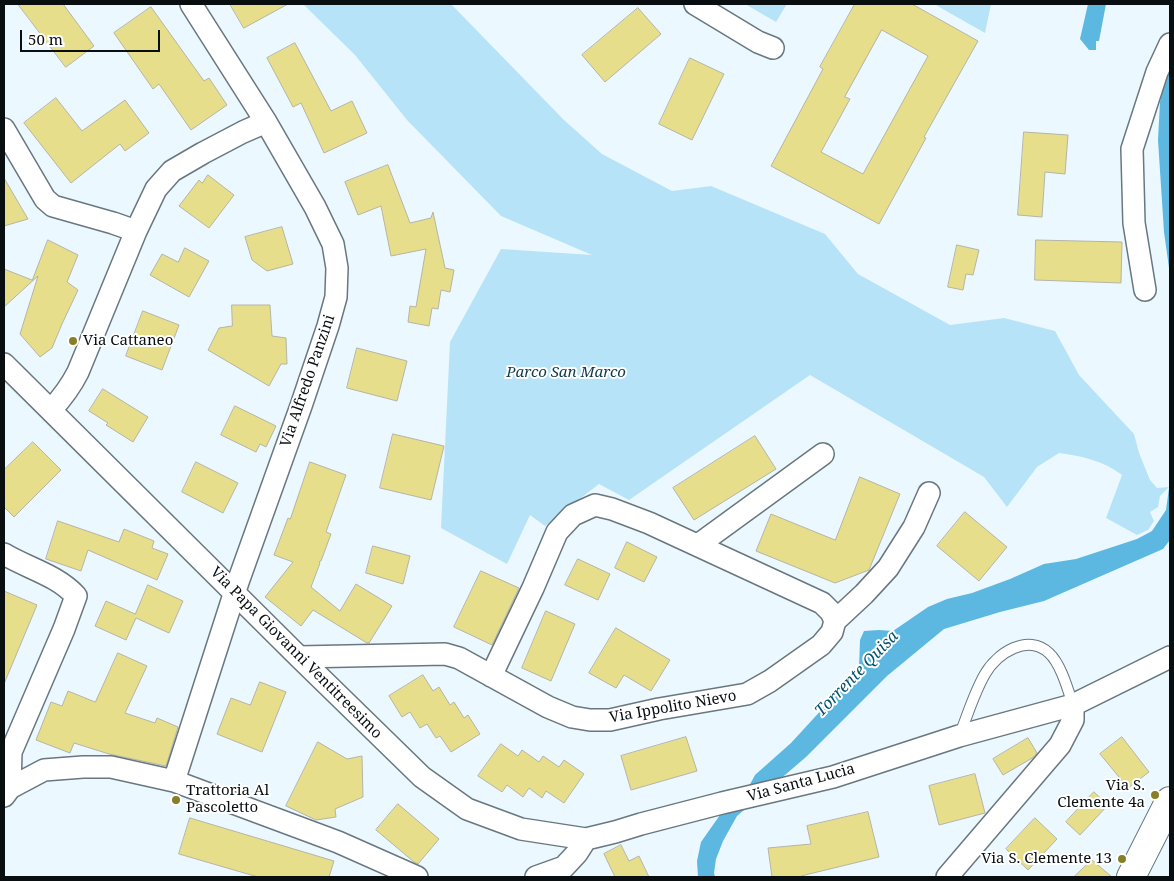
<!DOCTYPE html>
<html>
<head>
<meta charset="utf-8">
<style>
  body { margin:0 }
  #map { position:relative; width:1174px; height:881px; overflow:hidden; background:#ebf8ff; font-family:"Noto Serif",serif }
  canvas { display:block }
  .frame { position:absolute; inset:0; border:5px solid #090e11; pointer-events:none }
  .scale { position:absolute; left:20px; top:30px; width:140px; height:22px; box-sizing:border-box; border:2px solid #090e11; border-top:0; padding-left:6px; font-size:15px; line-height:18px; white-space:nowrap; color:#090e11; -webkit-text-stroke:4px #fff; paint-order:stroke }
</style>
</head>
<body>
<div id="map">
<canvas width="1174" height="881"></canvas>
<div class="frame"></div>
<div class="scale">50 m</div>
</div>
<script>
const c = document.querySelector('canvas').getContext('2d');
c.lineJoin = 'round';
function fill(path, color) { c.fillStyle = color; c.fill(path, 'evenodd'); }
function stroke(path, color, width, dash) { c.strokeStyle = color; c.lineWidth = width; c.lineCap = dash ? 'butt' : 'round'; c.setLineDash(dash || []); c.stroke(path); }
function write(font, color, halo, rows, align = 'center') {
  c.font = font + ' "Noto Serif",serif'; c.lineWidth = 4; c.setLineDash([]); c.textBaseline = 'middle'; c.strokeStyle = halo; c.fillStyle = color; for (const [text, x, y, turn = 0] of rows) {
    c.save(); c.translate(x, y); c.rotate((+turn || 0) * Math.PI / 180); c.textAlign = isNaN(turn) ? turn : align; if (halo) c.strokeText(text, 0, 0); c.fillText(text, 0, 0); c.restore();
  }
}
const green = new Path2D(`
  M 303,4 L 451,4 L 564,120 L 602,154 L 672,191 L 711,186 L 825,234 L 858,274 L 950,325 L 1004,318 L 1055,331 L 1079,375 L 1134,434 L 1139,453 L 1150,480 L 1157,488 L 1169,487 L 1160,496 L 1158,507 L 1150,512 L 1154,521 L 1148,530 L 1137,535 L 1106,518 L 1122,475 C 1104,461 1082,456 1059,453 L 1037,467 L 1007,507 L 984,477 L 810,375 L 629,500 L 599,484 L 545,526 L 530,515 L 507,564 L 441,528 L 450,342 L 501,249 L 592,255 L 501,216 L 407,120 L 355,55 Z
  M 745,4 L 787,4 L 776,22 Z
  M 934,4 L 991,4 L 985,33 Z`);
const water = new Path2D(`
  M 1088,4 L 1106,4 L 1099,41 L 1096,41 L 1096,50 L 1089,50 L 1080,39 Z
  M 1170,65 L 1170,275 L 1164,232 L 1158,140 L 1160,102 L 1166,75 Z
  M 1170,481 L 1170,540 L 1163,549 L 1044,601 L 1000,612 L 944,629 L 887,676 L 806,757 L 737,816 L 723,841 L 716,859 L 714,873 L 715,877 L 698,877 L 697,861 L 701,842 L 720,815 L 747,790 L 755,775 L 791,743 L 859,669 L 860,640 L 864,631 L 879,630 L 893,631 L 928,607 L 947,599 L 972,593 L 1010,579 L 1044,564 L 1076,559 L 1137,539 L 1152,531 L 1166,510 Z`);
const building = new Path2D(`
  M 18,4 L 63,4 L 94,46 L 66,67 Z
  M 230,4 L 288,4 L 244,28 Z
  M 855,4 L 912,4 L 978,41 L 924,137 L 926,138 L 879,224 L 771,166 L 823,69 L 820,67 ZM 882,30 L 928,56 L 863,174 L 821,152 L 850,99 L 845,97 Z
  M 151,7 L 204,81 L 209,78 L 227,105 L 191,130 L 159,84 L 153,89 L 114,33 Z
  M 638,8 L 661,34 L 605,82 L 582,55 Z
  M 295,43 L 331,111 L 352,101 L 367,133 L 324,153 L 301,103 L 293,107 L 267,58 Z
  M 690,58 L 724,74 L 692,140 L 659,124 Z
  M 56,98 L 82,131 L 125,100 L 149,133 L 125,151 L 120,144 L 71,183 L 24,123 Z
  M 1024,132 L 1068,135 L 1065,174 L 1045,172 L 1042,217 L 1018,215 Z
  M 388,165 L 410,223 L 431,218 L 433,212 L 445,268 L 454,270 L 450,292 L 441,290 L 438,309 L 432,308 L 429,326 L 408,322 L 410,306 L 416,307 L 426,249 L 391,256 L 381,206 L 358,215 L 345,182 Z
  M 208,175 L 234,195 L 209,228 L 179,206 L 199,180 L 202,183 Z
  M 4,178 L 28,219 L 4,226 Z
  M 282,227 L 293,264 L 267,271 L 252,260 L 245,237 Z
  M 48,240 L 78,255 L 67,282 L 78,290 L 62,324 L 52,348 L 40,357 L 20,334 L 38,276 L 4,307 L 4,269 L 32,280 Z
  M 1036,240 L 1122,242 L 1121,283 L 1035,280 Z
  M 957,245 L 979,250 L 973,275 L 966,274 L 963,290 L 948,287 Z
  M 185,248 L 209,261 L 189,297 L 150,275 L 162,254 L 178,262 Z
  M 232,305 L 270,305 L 272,336 L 286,338 L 287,364 L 281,364 L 269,386 L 208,350 L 219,328 L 232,326 Z
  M 143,311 L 179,325 L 162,370 L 126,356 Z
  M 357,348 L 407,361 L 397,401 L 347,388 Z
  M 103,389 L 148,417 L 133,442 L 106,425 L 108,423 L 89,411 Z
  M 235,406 L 276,426 L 266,447 L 260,444 L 256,452 L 221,435 Z
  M 393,434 L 444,446 L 431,500 L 380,488 Z
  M 755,436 L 776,469 L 694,520 L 673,488 Z
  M 33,442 L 61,470 L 14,517 L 4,507 L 4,470 Z
  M 196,462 L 238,483 L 223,513 L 182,492 Z
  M 310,462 L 346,475 L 326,532 L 331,534 L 321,561 L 319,562 L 320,563 L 311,587 L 340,611 L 356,584 L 392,606 L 369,643 L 367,643 L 313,610 L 301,626 L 265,597 L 293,562 L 274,555 L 288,518 L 290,519 Z
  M 860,477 L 900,494 L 869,570 L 835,583 L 756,551 L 771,514 L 835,540 Z
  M 965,512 L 1007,547 L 979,581 L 937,546 Z
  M 58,521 L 119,542 L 124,529 L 154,541 L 152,548 L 168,554 L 157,580 L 88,550 L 81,571 L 46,559 Z
  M 627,542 L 657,557 L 644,582 L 615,568 Z
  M 373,546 L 410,556 L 403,584 L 366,573 Z
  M 578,559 L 610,574 L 598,600 L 565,585 Z
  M 481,571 L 519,588 L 492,645 L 454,627 Z
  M 148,585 L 183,601 L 169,633 L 136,618 L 126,640 L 95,626 L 106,601 L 135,614 Z
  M 4,591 L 37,605 L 4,684 Z
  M 546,611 L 575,624 L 551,681 L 522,668 Z
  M 616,628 L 670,660 L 651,691 L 624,675 L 616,688 L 589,673 Z
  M 118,653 L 147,666 L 125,713 L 155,723 L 157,718 L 178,727 L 166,766 L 109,754 L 74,743 L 70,753 L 36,740 L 51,702 L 62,706 L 68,691 L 95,702 Z
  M 423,675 L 433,691 L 439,687 L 450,705 L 454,702 L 464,718 L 468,715 L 480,734 L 451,752 L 440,736 L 436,738 L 427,724 L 420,728 L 410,712 L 402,717 L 389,696 Z
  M 260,682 L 286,692 L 262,752 L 217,734 L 231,698 L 250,705 Z
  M 686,737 L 697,771 L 631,790 L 621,756 Z
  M 1122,737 L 1149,772 L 1128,788 L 1100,754 Z
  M 1028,738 L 1037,753 L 1034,757 L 1003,775 L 993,759 Z
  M 318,742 L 347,759 L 362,756 L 363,797 L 335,809 L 336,817 L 316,820 L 286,806 Z
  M 501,744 L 518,756 L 522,750 L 539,762 L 543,756 L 559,767 L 564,760 L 584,774 L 564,803 L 546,791 L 542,798 L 529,788 L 523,797 L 507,785 L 502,792 L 478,776 Z
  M 975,774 L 985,813 L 939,825 L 929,786 Z
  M 1094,792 L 1108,805 L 1080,835 L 1066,822 Z
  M 398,804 L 439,839 L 418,864 L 414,862 L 376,830 Z
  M 868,812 L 879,857 L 801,876 L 801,877 L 772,877 L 768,848 L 811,844 L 807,826 Z
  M 190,818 L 334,861 L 329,877 L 258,877 L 179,854 Z
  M 1035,818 L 1057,839 L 1028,870 L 1006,849 Z
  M 621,845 L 629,861 L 639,856 L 649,877 L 615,877 L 604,854 Z
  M 1092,860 L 1112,877 L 1074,877 Z`);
const lane = new Path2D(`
  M 960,734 C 968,714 974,693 985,674 C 997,653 1028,633 1049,653 C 1061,664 1068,690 1073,705`);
const street = new Path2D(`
  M 695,4 L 758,42 L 773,48
  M 4,129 L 45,199 L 53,206 L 113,223 L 136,231
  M 1145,290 L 1134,223 L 1132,149 L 1157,72 L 1170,44
  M 4,364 L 299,657 L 422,777 L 467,809 L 521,829 L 586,839 L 615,832 L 641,824 L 722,803 L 833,777 L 959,736 L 1073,705 L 1170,657
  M 51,410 C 62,398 71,386 78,372 L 136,231 L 156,189 L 172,171 L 203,153 L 243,132 L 266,122
  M 698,545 L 823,454
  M 4,554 C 27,568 57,575 76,596 L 64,629 L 11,752 L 10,788
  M 299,657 L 445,654 L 459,658 L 548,707 L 572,717 L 590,720 L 610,720 L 659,709 L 747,694 L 770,681 L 821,645 L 832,632 L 835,621 L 864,594 L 888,568 L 914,527 L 929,493
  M 491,676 L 533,588 L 557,532 L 573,515 L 595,505 L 612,509 L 649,523 L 822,603 L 831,612 L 835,621
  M 174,781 L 238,582 L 301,406 L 328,326 L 336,297 L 337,268 L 333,244 L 315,207 L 266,122 L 191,4
  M 4,796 L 10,788 L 44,770 L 83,767 L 111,767 L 174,781 L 338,842 L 417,877
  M 536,877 L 564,867 L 577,853 L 586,839
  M 947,877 L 1060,745 L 1073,720 L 1073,705`);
const secondary = new Path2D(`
  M 1131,877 L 1166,808 L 1170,801`);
const markers = [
  [73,341,5,"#877f25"],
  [1155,795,5,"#877f25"],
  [176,800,5,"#877f25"],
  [1122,859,5,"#877f25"]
];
const poiNames = [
  ["Via Cattaneo",83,341],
  ["Via S.",1145,786,"right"],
  ["Clemente 4a",1145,803,"right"],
  ["Trattoria Al",186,791],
  ["Pascoletto",186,808],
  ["Via S. Clemente 13",1112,859,"right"]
];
const parkNames = [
  ["Parco San Marco",566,373]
];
const streetNames = [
  ["Via Alfredo Panzini",308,381,-71],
  ["Via Papa Giovanni Ventitreesimo",296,653,45],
  ["Via Ippolito Nievo",673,707,-10],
  ["Via Santa Lucia",801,783,-15]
];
const waterNames = [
  ["Torrente Quisa",857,674,-46]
];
fill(green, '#b7e3f9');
fill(water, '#5cb8e0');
fill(building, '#e6de8b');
stroke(building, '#b5b4a5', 1);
stroke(lane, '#69777f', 12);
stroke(street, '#69777f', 24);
stroke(secondary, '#69777f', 30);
stroke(lane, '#fff', 10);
stroke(street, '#fff', 21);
stroke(secondary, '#fff', 28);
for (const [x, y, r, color] of markers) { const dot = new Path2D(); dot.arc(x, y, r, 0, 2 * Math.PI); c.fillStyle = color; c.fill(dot); stroke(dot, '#fff', 2); }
write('15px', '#090e11', '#fff', poiNames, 'left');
write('italic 15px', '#103a4b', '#fff', parkNames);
write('15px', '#090e11', '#fff', streetNames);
write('italic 16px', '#00526d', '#fff', waterNames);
</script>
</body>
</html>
